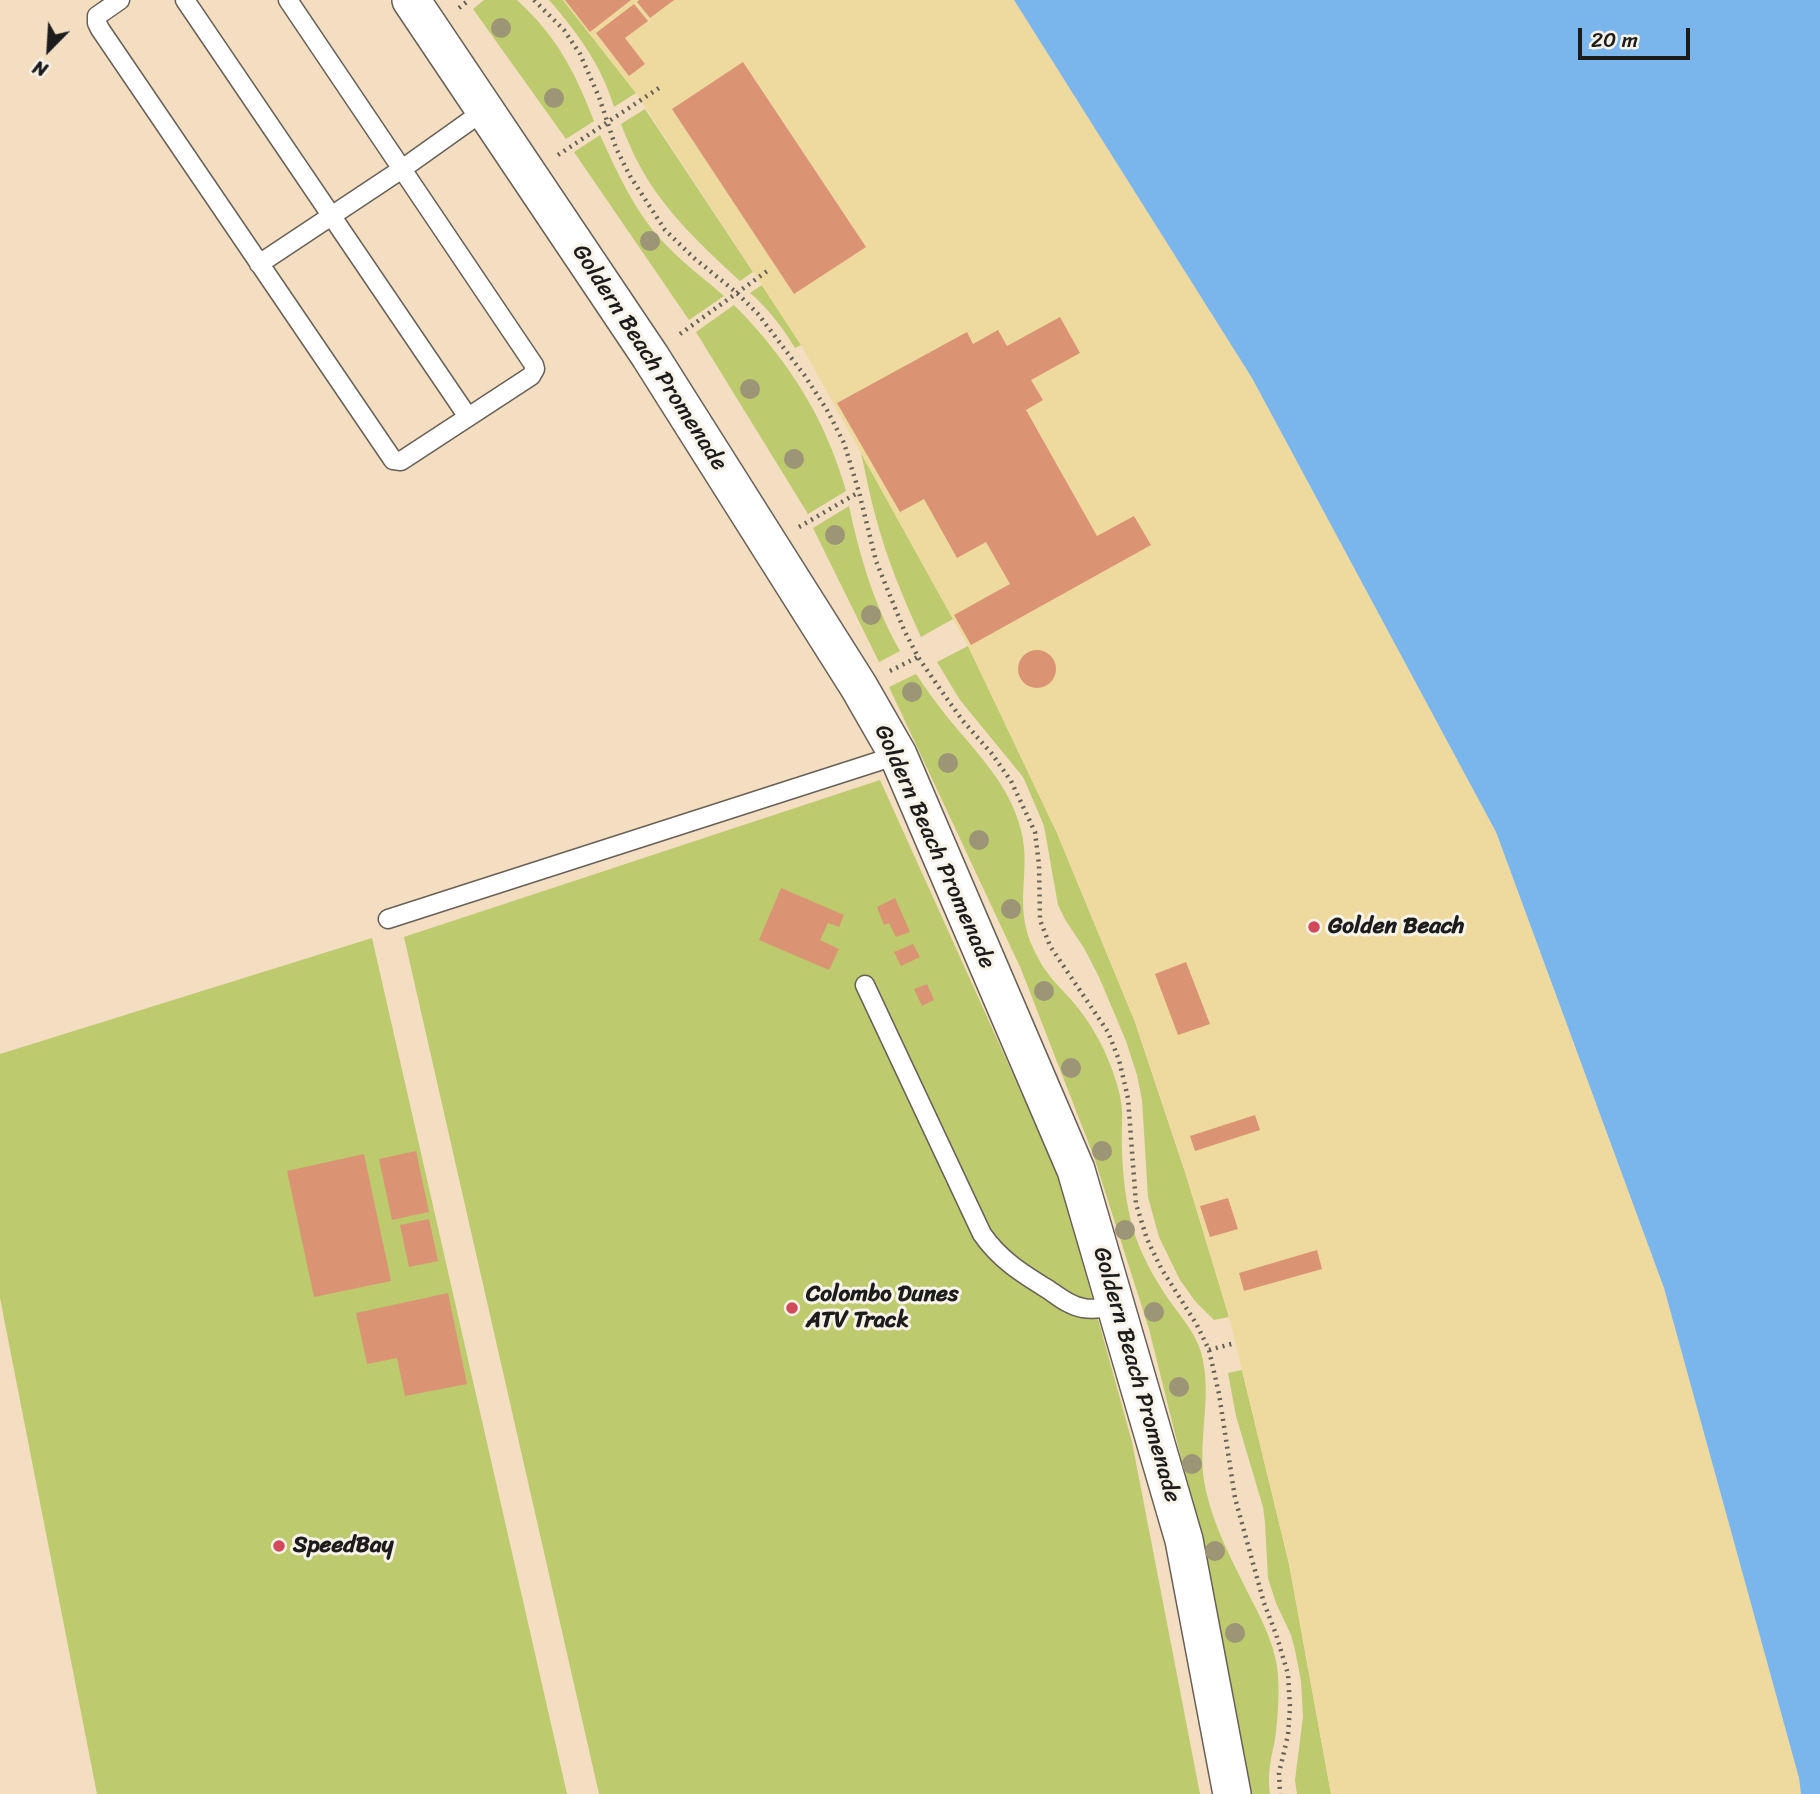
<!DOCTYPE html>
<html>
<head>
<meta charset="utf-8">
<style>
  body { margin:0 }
  #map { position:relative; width:1820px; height:1794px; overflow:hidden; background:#f3dec2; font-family:Sriracha,sans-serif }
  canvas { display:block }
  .north { position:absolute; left:14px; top:14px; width:70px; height:70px; -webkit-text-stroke:5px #f7f3e8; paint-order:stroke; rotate:204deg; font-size:19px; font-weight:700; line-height:28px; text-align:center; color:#1c1c1c }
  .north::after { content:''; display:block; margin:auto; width:24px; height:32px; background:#1c1c1c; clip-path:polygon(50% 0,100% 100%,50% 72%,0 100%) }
  .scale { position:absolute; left:1578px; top:28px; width:112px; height:32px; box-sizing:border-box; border:4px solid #1c1c1c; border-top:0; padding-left:9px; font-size:21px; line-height:24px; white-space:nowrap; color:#1c1c1c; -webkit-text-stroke:5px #f7f3e8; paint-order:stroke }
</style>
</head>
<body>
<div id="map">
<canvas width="1820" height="1794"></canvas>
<div class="north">N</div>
<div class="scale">20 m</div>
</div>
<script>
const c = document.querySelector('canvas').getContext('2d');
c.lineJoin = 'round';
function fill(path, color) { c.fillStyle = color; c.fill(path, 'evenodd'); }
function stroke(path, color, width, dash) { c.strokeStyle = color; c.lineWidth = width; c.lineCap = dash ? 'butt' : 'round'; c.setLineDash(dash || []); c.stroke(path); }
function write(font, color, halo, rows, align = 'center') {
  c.font = font + ' Sriracha,sans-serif'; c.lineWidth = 6; c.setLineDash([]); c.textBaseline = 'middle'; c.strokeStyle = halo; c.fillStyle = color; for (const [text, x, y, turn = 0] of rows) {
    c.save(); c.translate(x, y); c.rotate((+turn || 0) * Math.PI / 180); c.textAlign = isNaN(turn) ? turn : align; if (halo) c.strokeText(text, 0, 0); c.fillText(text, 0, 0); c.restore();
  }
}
const green = new Path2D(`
  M 484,0 L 517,0 C 557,37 574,70 594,121 L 566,139 L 473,9 Z
  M 549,0 L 563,0 L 636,93 L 614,107 C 602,66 577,32 549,0 Z
  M 645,109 L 753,272 L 740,281 C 704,248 665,212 641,168 C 633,154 627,139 621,124 Z
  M 600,135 C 618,174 636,215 667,246 C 684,264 705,279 724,296 L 689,320 L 574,152 Z
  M 762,285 L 801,345 L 795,348 C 782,327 769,309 750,293 Z
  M 734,305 C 775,346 811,396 832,450 C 837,463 842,477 846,491 L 808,514 L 696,332 Z
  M 861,453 L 953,619 L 921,637 C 903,598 887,559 876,518 C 870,497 866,475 861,453 Z
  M 849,506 C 860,557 874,605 900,651 L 879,662 L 813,528 Z
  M 968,646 L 1057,833 L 1135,1022 L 1186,1175 L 1229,1317 L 1214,1320 L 1195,1301 L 1180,1280 L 1159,1237 L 1148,1197 L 1142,1100 L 1137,1075 L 1126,1041 L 1099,977 L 1084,948 L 1066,921 L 1058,905 L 1044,826 L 1037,809 L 1023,777 L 960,700 L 937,662 Z
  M 916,674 C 926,689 937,704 948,718 C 976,752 1010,785 1021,830 C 1032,873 1012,905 1034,950 C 1038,957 1041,965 1046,971 C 1055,984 1068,995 1078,1008 C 1098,1033 1113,1065 1120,1096 C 1124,1113 1121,1133 1122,1151 C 1123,1177 1126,1204 1133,1229 C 1141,1255 1154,1278 1169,1300 C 1180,1316 1195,1332 1201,1352 C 1214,1399 1195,1443 1206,1491 C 1214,1527 1232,1560 1248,1593 C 1260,1616 1273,1641 1277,1666 C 1280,1690 1278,1716 1275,1740 C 1271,1758 1267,1775 1270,1794 L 1248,1794 L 1225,1672 L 1185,1474 L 1149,1329 L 1094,1157 L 1021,969 L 889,687 Z
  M 880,780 L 1058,1174 L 1132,1442 L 1200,1794 L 599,1794 L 404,937 Z
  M 372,938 L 567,1794 L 97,1794 L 0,1298 L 0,1054 Z
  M 1242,1370 L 1289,1564 L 1331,1794 L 1297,1794 L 1295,1780 L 1303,1717 L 1301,1681 L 1295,1650 L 1291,1635 L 1276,1603 L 1268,1578 L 1265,1523 L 1263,1507 L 1236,1416 L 1228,1373 Z`);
const sand = new Path2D(`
  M 563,0 L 1014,0 L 1252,378 L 1496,832 L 1664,1288 L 1799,1778 L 1801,1794 L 1331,1794 L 1289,1564 L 1229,1317 L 1186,1175 L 1135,1022 L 1057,833 L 968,646 L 801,345 L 636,93 Z`);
const water = new Path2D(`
  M 1014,0 L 1820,0 L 1820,1794 L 1801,1794 L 1799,1778 L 1664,1288 L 1496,832 L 1252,378 Z`);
const building = new Path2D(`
  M 565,0 L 631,0 L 590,32 Z
  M 639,0 L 674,0 L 650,18 L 637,2 Z
  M 634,4 L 648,21 L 625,38 L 645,64 L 629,76 L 596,33 Z
  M 743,62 L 866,247 L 794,294 L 672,109 Z
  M 1060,317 L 1080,353 L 1031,380 L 1043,400 L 1026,410 L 1097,536 L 1134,516 L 1151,545 L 971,645 L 954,615 L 1010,584 L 986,542 L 957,558 L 924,499 L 900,512 L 837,403 L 967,332 L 973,344 L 998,330 L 1007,346 Z
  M1018 669a19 19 0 1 1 38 0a19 19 0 1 1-38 0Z
  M 781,888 L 844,915 L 839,927 L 828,923 L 820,940 L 839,949 L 829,970 L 759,940 Z
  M 895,898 L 910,932 L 896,937 L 889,923 L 884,925 L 877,907 Z
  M 913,944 L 920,957 L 901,966 L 894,952 Z
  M 1186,962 L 1210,1024 L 1178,1035 L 1155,974 Z
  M 927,984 L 934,1000 L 922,1006 L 914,989 Z
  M 1255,1115 L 1260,1130 L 1195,1151 L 1190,1136 Z
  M 416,1151 L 429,1212 L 392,1220 L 379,1159 Z
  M 364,1154 L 391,1281 L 314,1297 L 287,1171 Z
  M 1228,1198 L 1238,1229 L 1210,1237 L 1200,1206 Z
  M 429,1219 L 438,1261 L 409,1267 L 400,1225 Z
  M 1317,1250 L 1322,1269 L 1244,1291 L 1239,1273 Z
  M 448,1293 L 467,1384 L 405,1396 L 397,1358 L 367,1364 L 356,1313 Z`);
const path = new Path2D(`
  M 534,0 L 564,30 L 580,54 L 599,97 L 616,148 L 630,176 L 665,230 L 694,258 L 737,293 L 758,314 L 805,376 L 827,410 L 844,443 L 859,492 L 876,561 L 904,630 L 918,657 L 940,689 L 963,721 L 992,754 L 1011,781 L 1035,832 L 1039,865 L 1040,920 L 1050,946 L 1108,1032 L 1119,1060 L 1128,1098 L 1136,1204 L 1147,1239 L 1161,1268 L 1197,1325 L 1209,1350 L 1219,1394 L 1235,1498 L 1264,1603 L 1276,1634 L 1288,1674 L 1290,1707 L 1288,1735 L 1279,1773 L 1280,1794
  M 459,8 L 469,0
  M 558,155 L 659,88
  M 680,334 L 770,269
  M 799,527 L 859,492
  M 890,671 L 918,657
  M 1209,1350 L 1235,1343`);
const service = new Path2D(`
  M 120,0 L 97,16 L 97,23 L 100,29 L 391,457 L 393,460 L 401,461 L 531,376 L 535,369 L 534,365 L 288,0
  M 185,0 L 468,417
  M 259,264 L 402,169 L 485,110
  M 388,919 L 898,755
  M 865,985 L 982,1234 C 1000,1260 1023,1274 1049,1290 C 1059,1297 1070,1306 1083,1308 C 1093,1310 1105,1308 1116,1307`);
const minor = new Path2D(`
  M 411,0 L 650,356 L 859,687 L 898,755 L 1076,1170 L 1184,1540 L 1232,1794`);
const trees = [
  [501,28],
  [554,98],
  [650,241],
  [750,389],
  [794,459],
  [835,535],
  [871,615],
  [912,692],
  [948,763],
  [979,840],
  [1011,909],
  [1044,991],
  [1071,1068],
  [1102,1151],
  [1125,1230],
  [1154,1312],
  [1179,1387],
  [1192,1464],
  [1215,1551],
  [1235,1633]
];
const markers = [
  [1314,927,7,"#d1495b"],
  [792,1308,7,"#d1495b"],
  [279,1546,7,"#d1495b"]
];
const streetNames = [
  ["Goldern Beach Promenade",649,358,57],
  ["Goldern Beach Promenade",934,847,66],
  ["Goldern Beach Promenade",1136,1375,74]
];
const poiNames = [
  ["Golden Beach",1328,927],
  ["Colombo Dunes",806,1295],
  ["ATV Track",806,1321],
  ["SpeedBay",293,1546]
];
fill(green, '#bdca6d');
fill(sand, '#eeda9e');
fill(water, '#7ab6ec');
fill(building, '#da9474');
stroke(service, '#676056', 21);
stroke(minor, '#676056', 40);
stroke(path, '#676056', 4.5, [2, 5]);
stroke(service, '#fff', 18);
stroke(minor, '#fff', 37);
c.fillStyle = '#9c9576';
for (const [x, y] of trees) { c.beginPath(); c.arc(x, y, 10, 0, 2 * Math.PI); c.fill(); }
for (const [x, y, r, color] of markers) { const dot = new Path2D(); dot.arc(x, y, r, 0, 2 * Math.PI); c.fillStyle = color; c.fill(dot); stroke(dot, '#f7f3e8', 2.5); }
write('23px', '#1c1c1c', '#f7f3e8', streetNames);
write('bold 23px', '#1c1c1c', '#f7f3e8', poiNames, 'left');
</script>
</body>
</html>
